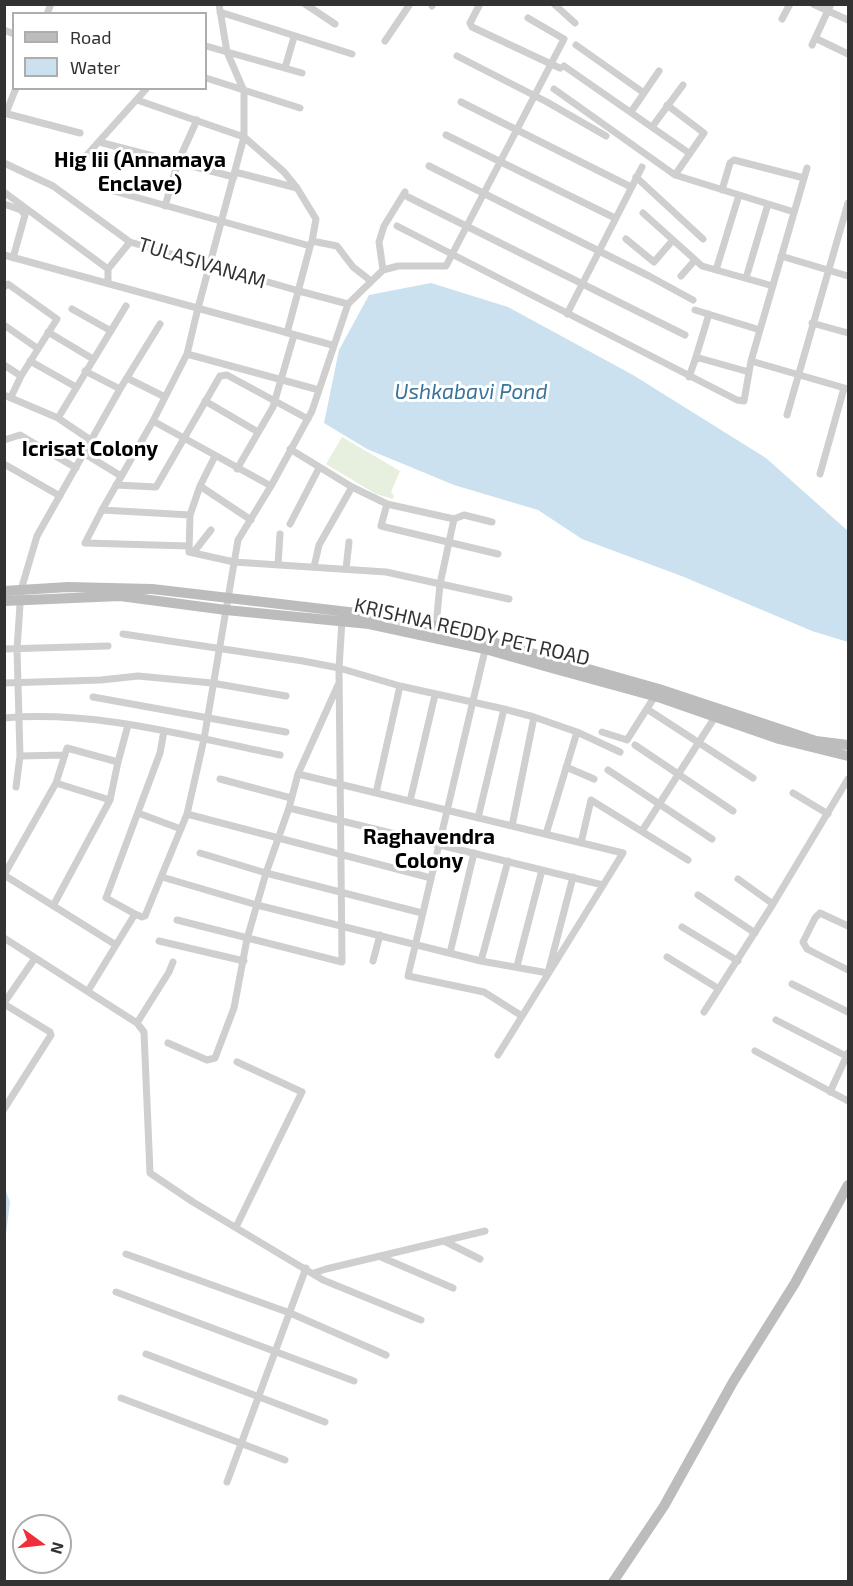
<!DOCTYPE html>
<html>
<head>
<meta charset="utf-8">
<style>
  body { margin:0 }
  #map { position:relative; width:853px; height:1586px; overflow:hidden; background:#fff; font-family:"Exo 2",sans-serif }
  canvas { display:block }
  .frame { position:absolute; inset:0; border:6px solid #323232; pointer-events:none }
  .legend { position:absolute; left:12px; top:12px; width:195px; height:78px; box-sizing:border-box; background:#fff; border:2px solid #adadad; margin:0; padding:8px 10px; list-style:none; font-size:18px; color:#323232 }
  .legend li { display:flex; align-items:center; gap:12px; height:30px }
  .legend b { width:30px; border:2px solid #adadad }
  .north { position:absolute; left:12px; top:1514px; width:60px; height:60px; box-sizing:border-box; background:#fff; border:2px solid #adadad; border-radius:50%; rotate:105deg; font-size:16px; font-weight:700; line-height:24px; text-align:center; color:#323232 }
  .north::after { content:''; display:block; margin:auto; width:21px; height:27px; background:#f02d39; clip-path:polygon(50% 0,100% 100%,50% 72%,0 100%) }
</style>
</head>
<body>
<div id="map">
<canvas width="853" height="1586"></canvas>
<div class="frame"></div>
<ul class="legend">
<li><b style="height:8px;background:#bcbcbc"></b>Road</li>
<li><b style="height:16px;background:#cbe1ef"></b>Water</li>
</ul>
<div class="north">N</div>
</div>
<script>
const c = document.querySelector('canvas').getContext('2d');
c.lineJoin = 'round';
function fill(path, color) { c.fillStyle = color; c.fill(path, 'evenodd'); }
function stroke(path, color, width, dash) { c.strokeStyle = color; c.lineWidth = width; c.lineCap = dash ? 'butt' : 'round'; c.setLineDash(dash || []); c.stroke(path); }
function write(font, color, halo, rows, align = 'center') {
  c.font = font + ' "Exo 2",sans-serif'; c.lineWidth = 6; c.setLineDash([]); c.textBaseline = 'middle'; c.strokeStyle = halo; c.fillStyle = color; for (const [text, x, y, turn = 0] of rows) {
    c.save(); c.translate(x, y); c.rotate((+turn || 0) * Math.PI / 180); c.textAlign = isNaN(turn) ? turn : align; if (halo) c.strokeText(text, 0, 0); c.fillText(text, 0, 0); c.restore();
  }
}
const green = new Path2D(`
  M 342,437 L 400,471 L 391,492 L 394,496 L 393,499 L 376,494 L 326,464 Z`);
const water = new Path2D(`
  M 431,283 L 508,307 L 633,375 L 766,458 L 848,531 L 848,642 L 812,631 L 684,577 L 582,539 L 538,510 L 454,485 L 367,449 L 324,423 L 339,350 L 369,295 Z
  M 5,1189 L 10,1202 L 5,1242 L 4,1189 Z`);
const street = new Path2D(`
  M 305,4 L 335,24
  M 554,4 L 575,23
  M 813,4 L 848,20
  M 432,6 L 433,4
  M 220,12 L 352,54
  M 47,14 L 51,4
  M 528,18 L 564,39 L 551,64 L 560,68
  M 782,19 L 790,4
  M 4,30 L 14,34
  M 815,38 L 848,54
  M 385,41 L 410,4
  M 576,45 L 644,93
  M 812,45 L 831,4
  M 206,46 L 302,73
  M 457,56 L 547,102 L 606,136
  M 564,66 L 689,153
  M 285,68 L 294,37
  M 206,78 L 300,108
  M 554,89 L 675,175 L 794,212
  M 137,100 L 244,137 L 284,172 L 297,188 L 316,219 L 312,241 L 337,246 L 353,267 L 371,281
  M 461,102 L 631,187
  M 667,105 L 704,133 L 675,175
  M 631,112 L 659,71
  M 4,113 L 80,133
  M 6,113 L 16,88
  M 652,127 L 683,85
  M 446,135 L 615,218
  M 99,142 L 234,177
  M 4,163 L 53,186 L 130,242 L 299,291 L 348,304
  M 429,166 L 649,276 L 693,300
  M 76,167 L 147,88
  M 235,172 L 297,188
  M 636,177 L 703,239
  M 103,188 L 310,246
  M 722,190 L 730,163 L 734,160 L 804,178
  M 4,192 L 108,269
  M 408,197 L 685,335
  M 4,204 L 21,210 L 25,215 L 13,258
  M 165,206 L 178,162 L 197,120
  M 643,213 L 702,266 L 773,286
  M 397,226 L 737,400 L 744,401 L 751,361 L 807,168
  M 626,239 L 654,262 L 673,240
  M 4,255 L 332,345
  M 781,256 L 848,276
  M 383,270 L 379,242 L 384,226 L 405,192
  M 716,270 L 739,195
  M 681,276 L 695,260
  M 746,278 L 768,204
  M 108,283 L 108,269 L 130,242
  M 4,287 L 8,284 L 57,319 L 21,376
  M 72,309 L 111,331
  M 695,310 L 760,330
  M 567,314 L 642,167
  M 812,323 L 848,333
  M 4,325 L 37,348
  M 48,332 L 93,359
  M 287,333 L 311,243
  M 187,354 L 319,390
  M 695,360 L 709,314
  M 30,361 L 76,387
  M 751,361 L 848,389
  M 4,365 L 21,376 L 11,397
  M 85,371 L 120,389
  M 689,377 L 695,360 L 699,358 L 749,372
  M 127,378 L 165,397
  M 4,395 L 58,418 L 92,441
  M 205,401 L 258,432
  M 787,415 L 848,203
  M 58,418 L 126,306
  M 153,421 L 271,486
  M 4,440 L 20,435 L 76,468
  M 290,449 L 352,487 L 387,504 L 454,519 L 464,515 L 492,522
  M 85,454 L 121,476
  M 215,456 L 200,486 L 190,515 L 189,552 L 234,562 L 386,572 L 509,599
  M 4,464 L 60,496
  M 237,469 L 273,407 L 294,335
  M 820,474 L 844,388
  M 116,485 L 156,487 L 220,376 L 227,375 L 308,419
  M 200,486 L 251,520
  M 387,504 L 381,526 L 498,554
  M 102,510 L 190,515
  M 290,524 L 319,468
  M 189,546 L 85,543 L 102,510 L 153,421 L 187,354 L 198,308 L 244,137 L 244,91 L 227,52 L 219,4
  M 193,553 L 211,530
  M 278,565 L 280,534
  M 314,567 L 319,545 L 352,487
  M 346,569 L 349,542
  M 436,626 L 440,584 L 454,519
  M 123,634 L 303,661 L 339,668 L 400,686 L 504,709 L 534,717 L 577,732 L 620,752
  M 486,646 L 408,976 L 484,992 L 522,1016
  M 4,649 L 108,646
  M 4,683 L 101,680 L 138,676 L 212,683 L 286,696
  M 93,697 L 286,732
  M 650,711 L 753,778
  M 4,718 C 97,710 190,737 280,755
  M 602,732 L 627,740 L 655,696
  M 635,745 L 733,811
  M 20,756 L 65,755
  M 566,767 L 594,779
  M 608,770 L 712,839
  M 298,774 L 623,853 L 498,1055
  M 220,779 L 291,798
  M 56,783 L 110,800
  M 16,787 L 20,756 L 17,649 L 21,590 L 37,536 L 120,389 L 160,324
  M 376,793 L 400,686
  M 793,793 L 828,814
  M 410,801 L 435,695
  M 289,808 L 603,885
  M 138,813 L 181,829
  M 187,814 L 431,878
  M 478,818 L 504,709
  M 512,826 L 534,717
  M 642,831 L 715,717
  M 546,834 L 577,732
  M 581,843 L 591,800 L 688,860
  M 200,853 L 266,873 L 422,913
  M 4,875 L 56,783 L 67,748 L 118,762
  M 4,875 L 116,945
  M 162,877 L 257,905 L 481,961 L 548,973 L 573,877
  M 738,879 L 773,904
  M 698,895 L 755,933
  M 53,906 L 110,800 L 118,762 L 128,725
  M 135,914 L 106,898 L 160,753 L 164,731
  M 177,920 L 342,962 L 339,668 L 342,620
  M 848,926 L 820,913 L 815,918 L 803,942 L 807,949 L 848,970
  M 682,927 L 738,961
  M 4,938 L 137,1023 L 144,1032 L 150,1173 L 193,1202 L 323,1280 L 421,1320
  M 159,941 L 244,961
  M 450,953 L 474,853
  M 667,957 L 719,989
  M 373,961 L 380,935
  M 481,961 L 508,861
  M 517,966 L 542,870
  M 792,984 L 848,1012
  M 88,991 L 135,914 L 142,917 L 145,916 L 187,814 L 204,739 L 238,540 L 271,486 L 312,411 L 348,304 L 383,270 L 398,266 L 446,266 L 551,64 L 472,27 L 470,23 L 480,4
  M 4,1003 L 35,958
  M 4,1004 L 50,1032 L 51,1035 L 4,1109
  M 704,1012 L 773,904 L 848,779
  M 776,1020 L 848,1057
  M 137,1023 L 169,972 L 173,962
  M 168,1043 L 207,1060 L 215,1058 L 234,1008 L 247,939 L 266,873 L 289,808 L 298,774 L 338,685
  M 755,1051 L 848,1101
  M 830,1092 L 848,1053
  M 236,1227 L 302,1092 L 237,1062
  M 444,1241 L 480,1259
  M 126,1254 L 290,1313 L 386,1355
  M 381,1257 L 453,1288
  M 314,1273 L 326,1269 L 485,1231
  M 116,1292 L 354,1381
  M 146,1354 L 325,1422
  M 121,1398 L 285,1460
  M 227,1482 L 306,1268`);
const secondary = new Path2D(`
  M 4,591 L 68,587 L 152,589 L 374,615 L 436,626 L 659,689 L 816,741 L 848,745
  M 4,601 L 120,596 L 226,610 L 369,624 L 485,649 L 548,667 L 661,698 L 779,739 L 848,756
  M 613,1582 L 664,1506 L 733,1382 L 795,1283 L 848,1185`);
const streetNames = [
  ["TULASIVANAM",202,263,17],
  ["KRISHNA REDDY PET ROAD",472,632,13]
];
const neighbourhoodNames = [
  ["Hig Iii (Annamaya",140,160],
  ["Enclave)",140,184],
  ["Icrisat Colony",90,449],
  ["Raghavendra",429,837],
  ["Colony",429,861]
];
const waterNames = [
  ["Ushkabavi Pond",471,392]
];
fill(green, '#e7efdf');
fill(water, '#cbe1ef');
stroke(street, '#cfcfcf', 7);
stroke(secondary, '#bcbcbc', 10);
write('20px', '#323232', '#fff', streetNames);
write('bold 21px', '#000', '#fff', neighbourhoodNames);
write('italic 21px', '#39749a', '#fff', waterNames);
</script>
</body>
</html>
